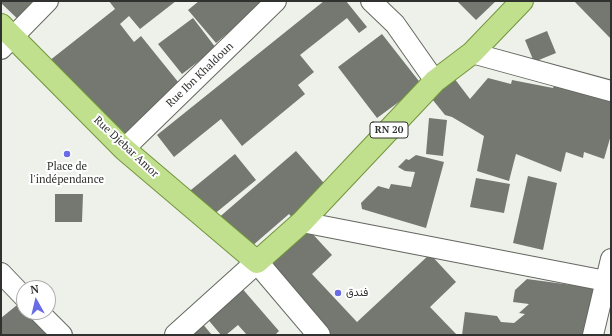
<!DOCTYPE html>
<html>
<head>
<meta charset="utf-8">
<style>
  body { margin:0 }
  #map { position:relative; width:612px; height:336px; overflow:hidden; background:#edf1e9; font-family:"PT Serif",serif }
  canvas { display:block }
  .frame { position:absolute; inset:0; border:2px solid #30322f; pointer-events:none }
  .north { position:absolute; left:16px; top:280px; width:40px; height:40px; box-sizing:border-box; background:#fff; border:1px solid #acadac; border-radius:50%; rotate:352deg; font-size:11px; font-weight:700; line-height:16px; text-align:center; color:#30322f }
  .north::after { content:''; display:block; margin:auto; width:14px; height:18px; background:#696ce5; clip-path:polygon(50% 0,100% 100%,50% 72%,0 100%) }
</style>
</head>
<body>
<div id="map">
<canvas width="612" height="336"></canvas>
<div class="frame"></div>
<div class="north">N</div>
</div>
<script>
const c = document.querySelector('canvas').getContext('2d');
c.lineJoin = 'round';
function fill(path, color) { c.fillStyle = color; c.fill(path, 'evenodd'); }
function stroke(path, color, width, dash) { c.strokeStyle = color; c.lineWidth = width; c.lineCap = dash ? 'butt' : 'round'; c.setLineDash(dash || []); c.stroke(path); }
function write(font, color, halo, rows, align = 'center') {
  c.font = font + ' "PT Serif",Vazirmatn,serif'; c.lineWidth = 4; c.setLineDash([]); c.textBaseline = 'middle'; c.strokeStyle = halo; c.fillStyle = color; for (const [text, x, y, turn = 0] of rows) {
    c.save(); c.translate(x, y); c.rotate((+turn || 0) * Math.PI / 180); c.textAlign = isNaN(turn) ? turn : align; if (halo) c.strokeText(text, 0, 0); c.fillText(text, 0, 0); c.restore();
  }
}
const building = new Path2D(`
  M 1,1 L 45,1 L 23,24 L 1,3 Z
  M 109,1 L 176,1 L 140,29 L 129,16 L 120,24 L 134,42 L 141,36 L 187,93 L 118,147 L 49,61 L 115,9 Z
  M 199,1 L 273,1 L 260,6 L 216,43 L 188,10 Z
  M 324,1 L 346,1 L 367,27 L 359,33 L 347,18 L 300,55 L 314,72 L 298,85 L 305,94 L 242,146 L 221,119 L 174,157 L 157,135 Z
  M 457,1 L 496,1 L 476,20 Z
  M 574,1 L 611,1 L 611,39 Z
  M 193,18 L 216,48 L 182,74 L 158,44 Z
  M 547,31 L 556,53 L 534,62 L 525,40 Z
  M 382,34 L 422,85 L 377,118 L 338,67 Z
  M 454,78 L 470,99 L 488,78 L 511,84 L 512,80 L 553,88 L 556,80 L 611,97 L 611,135 L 604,159 L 584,152 L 583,158 L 566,152 L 561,172 L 516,154 L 509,181 L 477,171 L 484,136 L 452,117 L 445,115 L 432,99 Z
  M 429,118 L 447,120 L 443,156 L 426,154 Z
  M 296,151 L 329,189 L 294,220 L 289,214 L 244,253 L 216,220 Z
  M 235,154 L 256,180 L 207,220 L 186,194 Z
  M 416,155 L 444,162 L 426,228 L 362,209 L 361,203 L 378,186 L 389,189 L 391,184 L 411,187 L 415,172 L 405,171 L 398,167 L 406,159 L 409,160 Z
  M 528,176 L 557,183 L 543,250 L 513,243 Z
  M 476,178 L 510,184 L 504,213 L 470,207 Z
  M 55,194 L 83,194 L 82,222 L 55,222 Z
  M 308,229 L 332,255 L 312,274 L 357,322 L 430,254 L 456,282 L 430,307 L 457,335 L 328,335 L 266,268 Z
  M 527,279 L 594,288 L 588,335 L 462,335 L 465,312 L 497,316 L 501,322 L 514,323 L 525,314 L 519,313 L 529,304 L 513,302 L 515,290 Z
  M 240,286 L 279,331 L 275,335 L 247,335 L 238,325 L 226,335 L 221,335 L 205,316 Z
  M 22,301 L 24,303 L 24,312 L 31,312 L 50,335 L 1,335 L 1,318 Z
  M 201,322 L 212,335 L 187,335 Z`);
const street = new Path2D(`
  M 371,1 L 395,24 L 435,81
  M 1,49 L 48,1
  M 472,53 L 611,91
  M 124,149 L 276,1
  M 302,222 L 606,281
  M 1,273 L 24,297
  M 39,312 L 62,335
  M 593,335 L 611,259`);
const secondary = new Path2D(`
  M 176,335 L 257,262 L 319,335`);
const primary = new Path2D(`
  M 1,25 L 124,149 L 257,262 L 302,222 L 435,81 L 472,53 L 522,1`);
const markers = [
  [67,154,4,"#696ce5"],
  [338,293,4,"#696ce5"]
];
const shields = [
  [389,130,38]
];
const shieldNames = [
  ["RN 20",389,130]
];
const streetNames = [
  ["Rue Ibn Khaldoun",200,75,-44],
  ["Rue Djebar Amor",126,147,43]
];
const poiNames = [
  ["Place de",67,167],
  ["l'indépendance",67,180],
  ["فندق",346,293,"left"]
];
fill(building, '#747870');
stroke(street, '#656861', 22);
stroke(secondary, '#656861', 24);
stroke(primary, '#72953c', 24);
stroke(street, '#fff', 20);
stroke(secondary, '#fff', 22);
stroke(primary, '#c0e08e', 22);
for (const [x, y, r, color] of markers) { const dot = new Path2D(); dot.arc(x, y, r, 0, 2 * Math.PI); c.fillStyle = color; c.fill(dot); stroke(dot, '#fff', 1.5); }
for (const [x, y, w] of shields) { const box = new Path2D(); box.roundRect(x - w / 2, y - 8, w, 16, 3); c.fillStyle = '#fff'; c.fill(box); stroke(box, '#30322f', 1); }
write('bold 10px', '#30322f', null, shieldNames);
write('11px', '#30322f', '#fff', streetNames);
write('11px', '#30322f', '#fff', poiNames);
</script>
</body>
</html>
